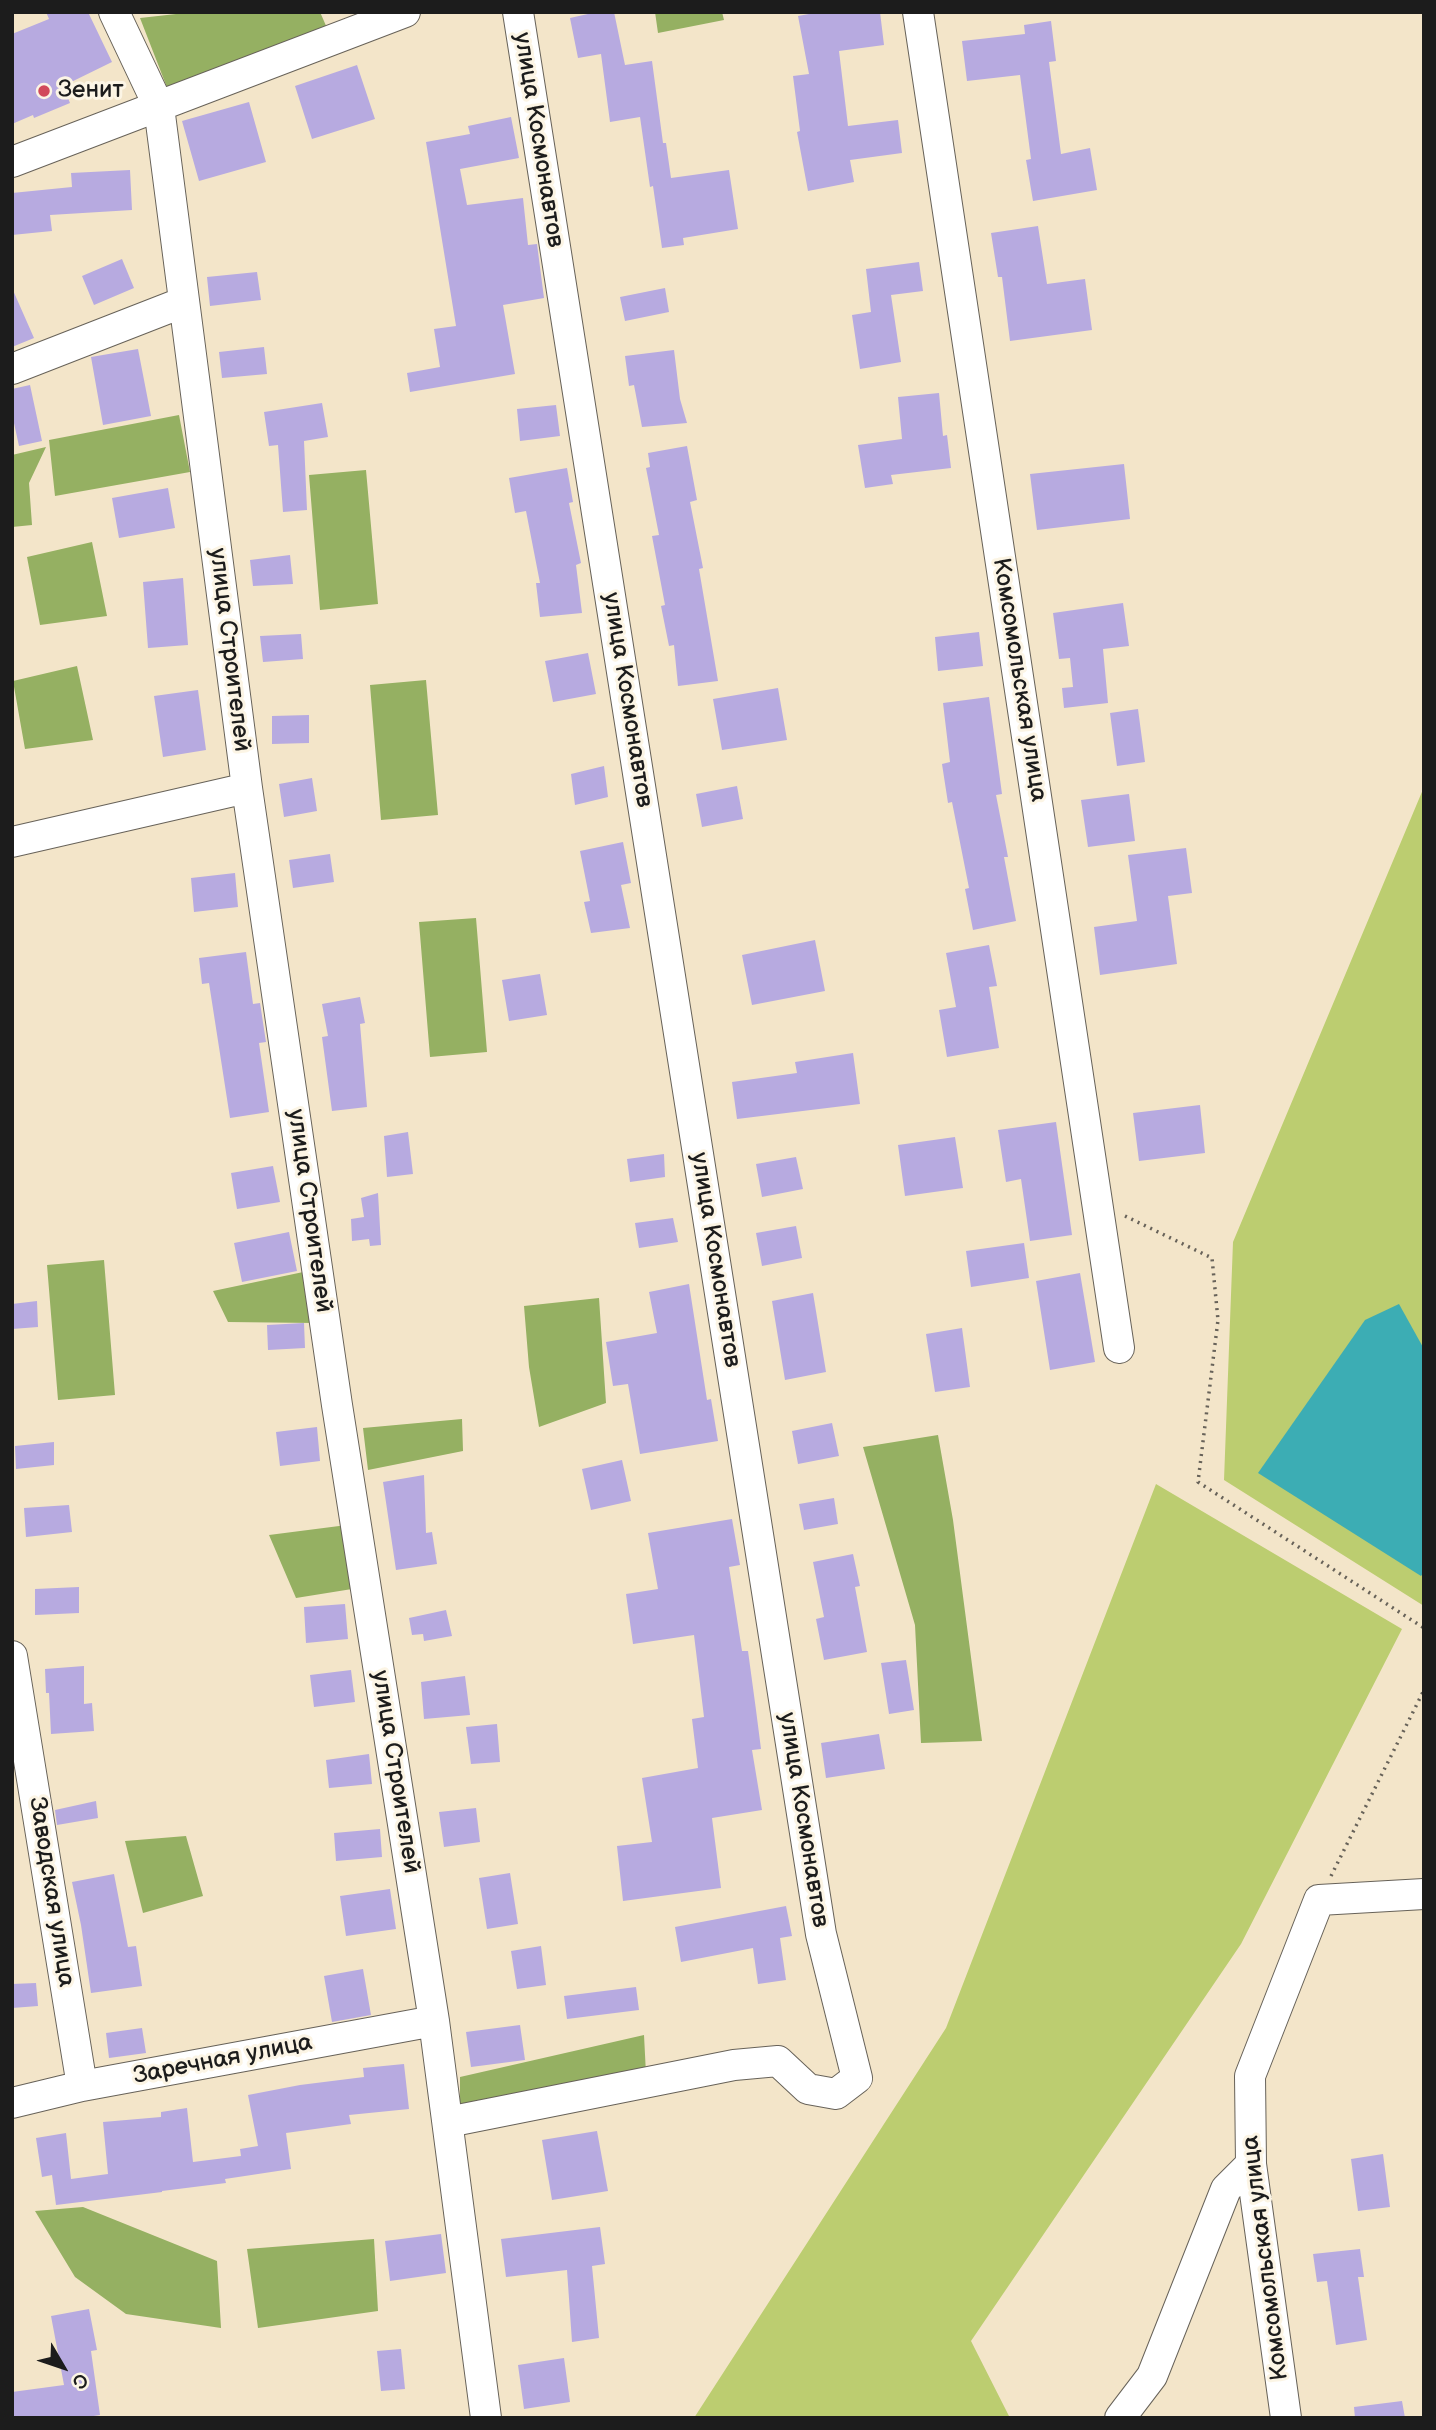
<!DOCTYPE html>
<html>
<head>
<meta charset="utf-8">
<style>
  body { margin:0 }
  #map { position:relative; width:1436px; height:2430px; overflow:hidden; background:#f3e5c9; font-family:"Balsamiq Sans",sans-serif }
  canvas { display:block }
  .frame { position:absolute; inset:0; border:14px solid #1c1c1c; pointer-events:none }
  .north { position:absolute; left:28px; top:2332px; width:70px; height:70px; -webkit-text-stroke:5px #fcf5e5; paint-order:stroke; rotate:129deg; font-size:19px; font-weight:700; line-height:28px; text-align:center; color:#1c1c1c }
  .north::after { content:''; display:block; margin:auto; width:24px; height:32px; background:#1c1c1c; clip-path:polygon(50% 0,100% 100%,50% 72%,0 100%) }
</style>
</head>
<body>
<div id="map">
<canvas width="1436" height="2430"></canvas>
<div class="frame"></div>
<div class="north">С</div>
</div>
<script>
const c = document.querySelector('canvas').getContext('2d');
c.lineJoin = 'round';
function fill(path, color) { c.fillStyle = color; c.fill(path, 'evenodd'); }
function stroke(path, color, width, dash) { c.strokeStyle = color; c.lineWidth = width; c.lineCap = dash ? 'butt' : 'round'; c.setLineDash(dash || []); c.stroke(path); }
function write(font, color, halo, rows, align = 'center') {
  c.font = font + ' "Balsamiq Sans",sans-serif'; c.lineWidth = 6; c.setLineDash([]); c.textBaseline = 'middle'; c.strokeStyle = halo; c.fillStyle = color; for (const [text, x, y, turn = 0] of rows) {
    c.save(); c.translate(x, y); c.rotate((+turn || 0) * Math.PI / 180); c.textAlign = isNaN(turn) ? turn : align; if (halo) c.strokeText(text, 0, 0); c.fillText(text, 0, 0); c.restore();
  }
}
const green = new Path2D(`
  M 1424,787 L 1424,1606 L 1224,1480 L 1233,1242 Z
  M 1156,1484 L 1402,1629 L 1241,1944 L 971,2341 L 1010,2418 L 694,2418 L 946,2028 Z`);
const forest = new Path2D(`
  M 194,12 L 320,12 L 327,28 L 168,90 L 140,18 Z
  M 655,12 L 722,12 L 724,20 L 658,33 Z
  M 179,415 L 190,472 L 55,496 L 49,440 Z
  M 46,447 L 29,483 L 32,525 L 12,527 L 12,455 Z
  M 366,470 L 378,604 L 320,610 L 309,475 Z
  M 92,542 L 107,616 L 40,625 L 27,557 Z
  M 77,666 L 93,740 L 25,749 L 13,681 Z
  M 426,680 L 438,815 L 381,820 L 370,685 Z
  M 476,918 L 487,1052 L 430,1057 L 419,922 Z
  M 104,1260 L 115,1395 L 58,1400 L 47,1265 Z
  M 308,1271 L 315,1323 L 228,1322 L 213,1291 Z
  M 599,1298 L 606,1403 L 539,1427 L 529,1367 L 524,1306 Z
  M 462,1419 L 463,1451 L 368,1470 L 363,1428 Z
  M 938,1435 L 953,1520 L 982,1741 L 921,1743 L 915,1625 L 863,1447 Z
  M 347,1525 L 352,1589 L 296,1598 L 269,1535 Z
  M 186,1836 L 203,1896 L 143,1913 L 125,1841 Z
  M 644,2035 L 646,2074 L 460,2112 L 460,2077 Z
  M 83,2207 L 217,2261 L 221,2328 L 126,2314 L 75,2277 L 35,2211 Z
  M 374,2239 L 378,2311 L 258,2328 L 247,2249 Z`);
const water = new Path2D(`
  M 1399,1304 L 1424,1349 L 1424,1572 L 1421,1576 L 1258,1473 L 1365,1320 Z`);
const building = new Path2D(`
  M 46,12 L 88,12 L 112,62 L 63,86 L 70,103 L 34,118 L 33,115 L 12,124 L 12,34 L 49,19 Z
  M 597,12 L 614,12 L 625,65 L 652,61 L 663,143 L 666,143 L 671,178 L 729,170 L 738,229 L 683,238 L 684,245 L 662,248 L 653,186 L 650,187 L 640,117 L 610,122 L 601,54 L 578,58 L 570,18 Z
  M 820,12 L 880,12 L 884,45 L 839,51 L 848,126 L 898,120 L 902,153 L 850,160 L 854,182 L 808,191 L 797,132 L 800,131 L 793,76 L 809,74 L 798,16 Z
  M 1051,21 L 1056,61 L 1049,62 L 1061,154 L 1090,148 L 1097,190 L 1033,201 L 1026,160 L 1031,159 L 1020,75 L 967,81 L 962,41 L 1025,34 L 1024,25 Z
  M 357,65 L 375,119 L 312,139 L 295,86 Z
  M 249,102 L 266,162 L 199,181 L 182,121 Z
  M 511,117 L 519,158 L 460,169 L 467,205 L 523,198 L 528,245 L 537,244 L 544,298 L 503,305 L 515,374 L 410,392 L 407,373 L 440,367 L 434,329 L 456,326 L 426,142 L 470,134 L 468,126 Z
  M 130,170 L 132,210 L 50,215 L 52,231 L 12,235 L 12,193 L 72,187 L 71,173 Z
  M 1038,226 L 1047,284 L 1085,279 L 1092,330 L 1010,341 L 1002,277 L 998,277 L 991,233 Z
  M 122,259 L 134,288 L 94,305 L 82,276 Z
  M 919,262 L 923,291 L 891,295 L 901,362 L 860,369 L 852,315 L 871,312 L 866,269 Z
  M 257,272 L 261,300 L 210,306 L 207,277 Z
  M 12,288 L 34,338 L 12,347 Z
  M 665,288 L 669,312 L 625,321 L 620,297 Z
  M 264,347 L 267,374 L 222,378 L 219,352 Z
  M 138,349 L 151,416 L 103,425 L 91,357 Z
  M 674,350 L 680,399 L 687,423 L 642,427 L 634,385 L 629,386 L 625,356 Z
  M 30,385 L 42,441 L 19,446 L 12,414 L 12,389 Z
  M 939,393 L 943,436 L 947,435 L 951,468 L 891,475 L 893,484 L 865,488 L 858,445 L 902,439 L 898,397 Z
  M 322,403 L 328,437 L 304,441 L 307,510 L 283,512 L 278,445 L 269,446 L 264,412 Z
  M 556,405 L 560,436 L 520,441 L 517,409 Z
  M 687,446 L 697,500 L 690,502 L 703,568 L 699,569 L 718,681 L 678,686 L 674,645 L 669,646 L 661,606 L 665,605 L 652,536 L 659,535 L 646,468 L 650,467 L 648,453 Z
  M 1124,464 L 1130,519 L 1037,530 L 1030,474 Z
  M 567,468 L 573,502 L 569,503 L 581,563 L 576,565 L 582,613 L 540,617 L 536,583 L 540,583 L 526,511 L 515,513 L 509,478 Z
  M 168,488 L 175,528 L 119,538 L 112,498 Z
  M 290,555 L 293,584 L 253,586 L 250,560 Z
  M 183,578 L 188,645 L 148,648 L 143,582 Z
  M 1123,603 L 1129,646 L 1103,649 L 1108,703 L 1064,708 L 1062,688 L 1073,687 L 1070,658 L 1059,659 L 1053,613 Z
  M 979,632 L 983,666 L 938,671 L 935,637 Z
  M 301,634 L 303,659 L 263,662 L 260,636 Z
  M 588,653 L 596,694 L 553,702 L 545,661 Z
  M 778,688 L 787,740 L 722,750 L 713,699 Z
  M 198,690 L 206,750 L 163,757 L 154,696 Z
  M 989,697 L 1002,794 L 996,795 L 1008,857 L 1004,857 L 1016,921 L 973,930 L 965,889 L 969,888 L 952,802 L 948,803 L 942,764 L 950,762 L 943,703 Z
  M 1138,709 L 1145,762 L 1117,766 L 1110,713 Z
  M 309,715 L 309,743 L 272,744 L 272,716 Z
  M 604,766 L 608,797 L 575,805 L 571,774 Z
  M 312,778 L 317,811 L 284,817 L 279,784 Z
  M 737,786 L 743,819 L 702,827 L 696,794 Z
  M 1129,794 L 1135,841 L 1088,847 L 1081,800 Z
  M 623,842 L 631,883 L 621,885 L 630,928 L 591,933 L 584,902 L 590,901 L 580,851 Z
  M 1186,848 L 1192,893 L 1168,896 L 1177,964 L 1100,975 L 1094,927 L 1137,921 L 1128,855 Z
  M 330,854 L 334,882 L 293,888 L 289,860 Z
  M 235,873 L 238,907 L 194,912 L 191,878 Z
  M 815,940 L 825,991 L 752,1005 L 742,955 Z
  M 989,945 L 997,986 L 989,987 L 999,1048 L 947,1057 L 939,1010 L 956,1007 L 946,953 Z
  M 246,952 L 253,1004 L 260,1003 L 266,1042 L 259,1043 L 269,1112 L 230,1118 L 209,983 L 202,984 L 199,958 Z
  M 540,974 L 547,1015 L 509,1021 L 502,980 Z
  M 360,997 L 365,1023 L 360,1024 L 367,1107 L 332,1111 L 322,1037 L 328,1036 L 322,1004 Z
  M 853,1053 L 860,1104 L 737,1119 L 732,1082 L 797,1073 L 795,1062 Z
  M 1200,1105 L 1205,1153 L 1139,1161 L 1133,1113 Z
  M 1056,1122 L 1072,1235 L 1030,1241 L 1021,1179 L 1006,1182 L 998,1130 Z
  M 408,1132 L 413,1174 L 387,1177 L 384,1136 Z
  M 955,1137 L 963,1188 L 905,1196 L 898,1145 Z
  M 664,1154 L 665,1177 L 630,1182 L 627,1159 Z
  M 796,1157 L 803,1189 L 762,1197 L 756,1164 Z
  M 273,1166 L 280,1202 L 237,1209 L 231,1173 Z
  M 378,1193 L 381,1245 L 370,1246 L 369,1239 L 352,1241 L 351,1219 L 364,1217 L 361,1198 Z
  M 673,1218 L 678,1242 L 639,1248 L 635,1223 Z
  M 796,1226 L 802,1258 L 762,1266 L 756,1233 Z
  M 289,1232 L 297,1271 L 242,1282 L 234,1243 Z
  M 1024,1243 L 1029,1278 L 971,1287 L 966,1251 Z
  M 1080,1273 L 1095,1362 L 1050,1370 L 1036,1281 Z
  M 689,1284 L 707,1400 L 711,1399 L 718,1441 L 640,1454 L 628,1384 L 613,1386 L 606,1342 L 657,1333 L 649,1292 Z
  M 813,1293 L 826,1372 L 785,1380 L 772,1301 Z
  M 37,1301 L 38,1327 L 12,1329 L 12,1304 Z
  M 304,1323 L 305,1348 L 268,1350 L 267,1325 Z
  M 962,1328 L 970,1387 L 935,1392 L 926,1334 Z
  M 832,1423 L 839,1456 L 798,1464 L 792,1431 Z
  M 317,1427 L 320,1461 L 280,1466 L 276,1432 Z
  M 54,1442 L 54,1465 L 16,1469 L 15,1446 Z
  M 622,1460 L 631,1501 L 591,1510 L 582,1469 Z
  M 424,1475 L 426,1533 L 432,1532 L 437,1564 L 396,1570 L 383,1482 Z
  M 834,1498 L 838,1524 L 804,1530 L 799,1504 Z
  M 69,1505 L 72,1532 L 26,1537 L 24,1508 Z
  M 732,1519 L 740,1565 L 729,1567 L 742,1651 L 748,1651 L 756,1710 L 761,1749 L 752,1750 L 762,1810 L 712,1818 L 721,1888 L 623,1901 L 617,1846 L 652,1842 L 642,1778 L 698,1768 L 692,1719 L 704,1717 L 694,1635 L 633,1644 L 626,1594 L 658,1589 L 648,1533 Z
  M 853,1554 L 860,1586 L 855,1587 L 867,1652 L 824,1660 L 816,1619 L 824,1617 L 813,1562 Z
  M 79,1587 L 79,1613 L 35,1615 L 35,1589 Z
  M 345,1604 L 348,1639 L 306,1643 L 304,1607 Z
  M 446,1610 L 452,1636 L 424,1641 L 423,1634 L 412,1635 L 409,1618 Z
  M 906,1660 L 914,1710 L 889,1714 L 881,1663 Z
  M 84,1666 L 84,1704 L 92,1703 L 94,1731 L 51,1734 L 49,1693 L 46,1693 L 45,1669 Z
  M 351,1670 L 355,1702 L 314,1707 L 310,1675 Z
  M 465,1676 L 470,1715 L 424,1719 L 421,1682 Z
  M 497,1724 L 500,1762 L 471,1764 L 466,1727 Z
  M 879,1734 L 885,1769 L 826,1778 L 821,1743 Z
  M 369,1754 L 372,1784 L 329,1788 L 326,1760 Z
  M 96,1801 L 98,1818 L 57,1825 L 55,1810 Z
  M 476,1808 L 480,1842 L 444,1847 L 439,1812 Z
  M 380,1829 L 382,1857 L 336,1861 L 334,1833 Z
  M 510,1873 L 518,1924 L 487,1929 L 479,1878 Z
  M 114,1874 L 128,1947 L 136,1946 L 142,1986 L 91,1993 L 81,1925 L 72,1882 Z
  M 390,1889 L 396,1929 L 346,1936 L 340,1896 Z
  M 786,1906 L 792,1936 L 780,1938 L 786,1980 L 758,1984 L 753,1948 L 681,1962 L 675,1927 Z
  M 541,1946 L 546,1985 L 517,1989 L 511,1951 Z
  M 363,1969 L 371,2015 L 332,2022 L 324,1976 Z
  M 36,1983 L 38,2006 L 12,2008 L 12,1984 Z
  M 636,1987 L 639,2010 L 567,2019 L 564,1996 Z
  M 520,2025 L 525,2060 L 471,2067 L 466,2032 Z
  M 142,2028 L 146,2053 L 109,2058 L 106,2033 Z
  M 404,2064 L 409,2109 L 349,2115 L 351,2124 L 286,2133 L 291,2169 L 225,2179 L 226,2183 L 162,2191 L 162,2192 L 56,2205 L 52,2175 L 42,2177 L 36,2138 L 66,2133 L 71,2179 L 108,2174 L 103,2122 L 161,2117 L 161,2112 L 187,2108 L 193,2162 L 241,2156 L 240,2149 L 258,2146 L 248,2095 L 300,2085 L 364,2077 L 363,2068 Z
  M 597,2131 L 608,2191 L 552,2200 L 542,2140 Z
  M 1383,2154 L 1390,2207 L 1358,2211 L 1351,2159 Z
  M 600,2227 L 605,2264 L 592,2266 L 599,2338 L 572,2342 L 567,2270 L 506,2277 L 501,2239 Z
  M 441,2234 L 446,2273 L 390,2281 L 385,2241 Z
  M 1360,2249 L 1364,2277 L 1358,2277 L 1367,2340 L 1336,2345 L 1327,2281 L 1317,2282 L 1313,2254 Z
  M 89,2309 L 97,2350 L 91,2351 L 100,2415 L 81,2418 L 12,2418 L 12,2392 L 64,2385 L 51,2316 Z
  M 401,2349 L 405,2389 L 381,2391 L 377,2351 Z
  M 564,2358 L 570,2402 L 524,2409 L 518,2365 Z
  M 1402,2401 L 1405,2418 L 1355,2418 L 1354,2407 Z`);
const path = new Path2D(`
  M 1125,1216 L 1212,1258 L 1218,1320 L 1198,1482 L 1424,1628
  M 1331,1876 L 1424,1690`);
const minor = new Path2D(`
  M 114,12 L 159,107 L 247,788 L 337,1405 L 434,2021 L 486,2418
  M 918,12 L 1119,1348
  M 12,162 L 405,12
  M 12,369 L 184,302
  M 12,842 L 247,788
  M 12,1656 L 82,2086
  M 12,2103 L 82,2086 L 434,2021
  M 448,2122 L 734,2065 L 778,2061 L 808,2089 L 836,2094 L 857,2078 L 821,1934 L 518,12
  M 1120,2418 L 1152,2376 L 1226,2189 L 1251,2164
  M 1286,2418 L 1251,2164 L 1250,2076 L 1319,1900 L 1424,1894`);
const markers = [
  [44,91,7,"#d1495b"]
];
const poiNames = [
  ["Зенит",58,91]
];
const streetNames = [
  ["улица Космонавтов",538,140,81],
  ["улица Строителей",229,650,83],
  ["Комсомольская улица",1019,680,81],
  ["улица Космонавтов",627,700,81],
  ["улица Строителей",309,1211,82],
  ["улица Космонавтов",715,1260,81],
  ["улица Строителей",395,1772,81],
  ["улица Космонавтов",803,1820,81],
  ["Заводская улица",51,1892,81],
  ["Заречная улица",223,2060,-11],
  ["Комсомольская улица",1266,2258,-97]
];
fill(green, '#bccd70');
fill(forest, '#95b062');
fill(water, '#3cadb4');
fill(building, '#b7aae0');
stroke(minor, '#676259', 32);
stroke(path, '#676259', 3.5, [2, 5]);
stroke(minor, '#fff', 30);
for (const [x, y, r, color] of markers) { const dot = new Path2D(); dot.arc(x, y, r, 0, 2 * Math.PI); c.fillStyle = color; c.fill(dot); stroke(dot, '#fcf5e5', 2.5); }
write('24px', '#1c1c1c', '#fcf5e5', poiNames, 'left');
write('24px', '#1c1c1c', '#fcf5e5', streetNames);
</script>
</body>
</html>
